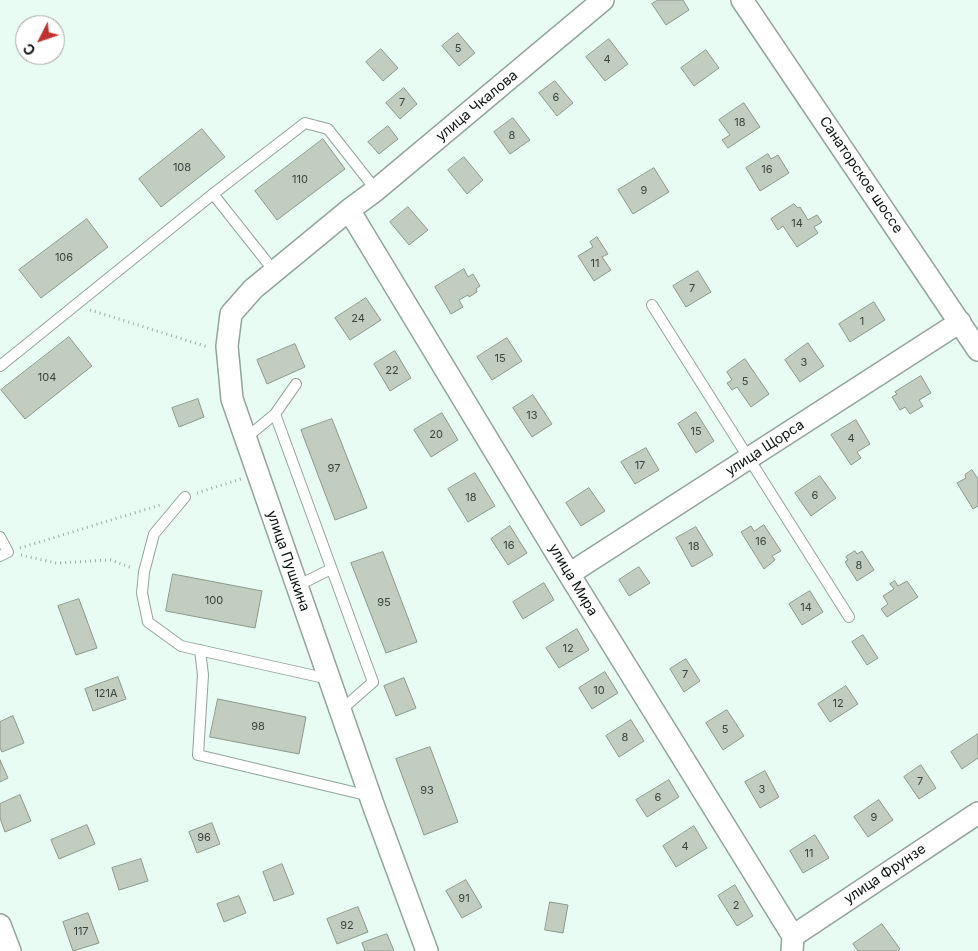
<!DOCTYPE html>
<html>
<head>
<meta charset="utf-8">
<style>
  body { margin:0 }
  #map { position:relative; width:978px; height:951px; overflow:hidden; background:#e8fcf4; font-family:Inter,sans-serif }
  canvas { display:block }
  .north { position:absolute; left:15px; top:15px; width:50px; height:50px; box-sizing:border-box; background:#fff; border:1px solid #9ea1a0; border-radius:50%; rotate:229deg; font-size:14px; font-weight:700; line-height:20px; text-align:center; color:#0c1311 }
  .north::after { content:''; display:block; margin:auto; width:18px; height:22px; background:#c0322f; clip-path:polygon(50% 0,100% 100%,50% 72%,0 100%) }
</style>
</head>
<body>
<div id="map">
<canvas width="978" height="951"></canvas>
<div class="north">С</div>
</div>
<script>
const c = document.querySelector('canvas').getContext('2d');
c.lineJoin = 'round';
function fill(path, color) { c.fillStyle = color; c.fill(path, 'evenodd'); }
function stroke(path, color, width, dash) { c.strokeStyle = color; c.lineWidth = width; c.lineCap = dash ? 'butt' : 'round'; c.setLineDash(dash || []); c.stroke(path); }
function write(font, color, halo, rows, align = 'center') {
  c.font = font + ' Inter,sans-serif'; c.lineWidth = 4; c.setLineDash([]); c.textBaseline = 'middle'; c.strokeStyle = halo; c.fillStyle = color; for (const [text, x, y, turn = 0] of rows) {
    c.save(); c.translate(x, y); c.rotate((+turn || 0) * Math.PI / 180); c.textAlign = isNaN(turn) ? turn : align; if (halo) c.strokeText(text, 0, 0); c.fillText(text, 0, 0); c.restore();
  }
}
const building = new Path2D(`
  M 658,0 L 683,0 L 689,10 L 666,25 L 652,4 Z
  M 458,33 L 475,53 L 459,66 L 442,46 Z
  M 609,39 L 628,64 L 605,81 L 586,57 Z
  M 381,49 L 398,68 L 383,81 L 366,62 Z
  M 706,50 L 719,68 L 694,86 L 681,68 Z
  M 555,81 L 573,103 L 557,116 L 539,93 Z
  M 404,88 L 417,104 L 400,119 L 386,103 Z
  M 744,103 L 760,127 L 728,148 L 722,140 L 730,135 L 719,120 Z
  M 513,118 L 530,140 L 510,154 L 494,132 Z
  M 388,126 L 398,139 L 379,154 L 368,142 Z
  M 202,129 L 225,157 L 161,207 L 139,179 Z
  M 323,139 L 345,169 L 277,220 L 255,191 Z
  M 768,154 L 771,159 L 778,155 L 789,173 L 760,191 L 746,168 Z
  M 464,157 L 483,180 L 467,194 L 448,170 Z
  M 654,168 L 669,192 L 633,214 L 618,190 Z
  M 794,204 L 798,208 L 800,207 L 808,220 L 817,215 L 822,222 L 814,227 L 818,233 L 797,247 L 783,226 L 778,230 L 771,219 Z
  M 408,207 L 428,230 L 409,245 L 390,222 Z
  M 87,219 L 108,247 L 41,298 L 19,270 Z
  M 597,237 L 608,254 L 602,257 L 611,270 L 594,281 L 578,256 L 593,247 L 590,242 Z
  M 464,269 L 468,277 L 473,274 L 480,286 L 476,289 L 477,292 L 469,297 L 468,295 L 459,300 L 463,307 L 451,314 L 435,287 Z
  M 698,271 L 711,292 L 686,307 L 673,286 Z
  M 366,298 L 381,320 L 350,340 L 335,318 Z
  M 874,302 L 885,320 L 850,342 L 839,324 Z
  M 69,337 L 92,366 L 25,419 L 1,390 Z
  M 507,338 L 522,361 L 492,380 L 477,357 Z
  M 808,343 L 824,366 L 800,382 L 785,360 Z
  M 295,344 L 305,367 L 267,384 L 257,360 Z
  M 395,351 L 411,378 L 390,391 L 374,364 Z
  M 745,359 L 769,394 L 751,407 L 737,387 L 732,390 L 727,383 L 732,380 L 727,372 Z
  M 921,376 L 931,393 L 919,400 L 923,406 L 910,414 L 905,407 L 900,410 L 892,397 L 897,394 L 895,392 Z
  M 533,395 L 552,424 L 532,437 L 513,408 Z
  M 198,399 L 204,417 L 179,427 L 172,408 Z
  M 696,412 L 714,441 L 696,453 L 678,424 Z
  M 442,413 L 458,440 L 431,457 L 414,430 Z
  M 332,419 L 367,508 L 335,520 L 301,430 Z
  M 856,420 L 870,444 L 857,452 L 861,458 L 851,465 L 831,435 Z
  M 646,448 L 659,470 L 635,484 L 621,462 Z
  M 972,470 L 978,479 L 978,506 L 973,509 L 957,483 L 966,478 L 965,475 Z
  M 475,473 L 495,506 L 468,522 L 448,489 Z
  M 820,476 L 836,498 L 811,516 L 795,493 Z
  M 589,488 L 605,511 L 581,526 L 566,503 Z
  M 764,525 L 781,551 L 772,556 L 775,560 L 764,569 L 741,532 L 751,526 L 754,531 Z
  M 510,526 L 527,553 L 508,565 L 491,539 Z
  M 696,527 L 713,555 L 692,567 L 676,538 Z
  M 855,551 L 857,554 L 862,551 L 874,570 L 857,581 L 845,562 L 848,560 L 846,557 Z
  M 383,552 L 417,642 L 386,653 L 351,563 Z
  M 639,567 L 650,583 L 629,596 L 619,580 Z
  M 173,574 L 262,591 L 255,628 L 166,611 Z
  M 895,581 L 898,586 L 907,581 L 918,597 L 887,617 L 881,609 L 888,604 L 883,596 L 894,589 L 890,584 Z
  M 544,583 L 554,600 L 523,619 L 513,602 Z
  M 810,591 L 823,612 L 802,625 L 789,604 Z
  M 79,599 L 97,648 L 76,655 L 58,606 Z
  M 577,629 L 589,650 L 559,668 L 546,648 Z
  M 863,635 L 878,658 L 867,665 L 852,642 Z
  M 686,659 L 700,681 L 684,692 L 670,669 Z
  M 605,672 L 618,693 L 592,709 L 579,688 Z
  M 118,677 L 126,699 L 93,711 L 85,689 Z
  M 404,678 L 416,708 L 396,716 L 384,686 Z
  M 846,686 L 858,704 L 830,722 L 818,704 Z
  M 218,699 L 306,717 L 299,754 L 210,737 Z
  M 727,710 L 744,736 L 723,750 L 706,723 Z
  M 13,716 L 24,743 L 2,752 L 0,748 L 0,722 Z
  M 631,720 L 644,741 L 619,757 L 606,736 Z
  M 978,734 L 978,758 L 962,769 L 951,752 Z
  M 430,747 L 458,822 L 424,835 L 396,759 Z
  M 0,760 L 8,778 L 0,782 Z
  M 921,765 L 936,788 L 919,799 L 904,777 Z
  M 765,771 L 779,797 L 760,808 L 745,782 Z
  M 669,780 L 679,797 L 647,817 L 636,800 Z
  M 20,795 L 31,821 L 5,832 L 0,818 L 0,804 Z
  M 879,800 L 893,820 L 868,837 L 854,817 Z
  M 212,823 L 220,844 L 197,853 L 189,832 Z
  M 87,825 L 95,844 L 59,859 L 51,840 Z
  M 694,826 L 707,848 L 676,867 L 663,846 Z
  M 815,835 L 829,858 L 803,873 L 790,851 Z
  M 141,859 L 148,881 L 119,890 L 112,868 Z
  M 282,864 L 294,894 L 274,901 L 263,872 Z
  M 466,880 L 482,907 L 462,918 L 446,891 Z
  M 735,885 L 753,916 L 737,926 L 718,896 Z
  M 239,896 L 246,913 L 224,922 L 217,904 Z
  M 550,902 L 568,905 L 563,933 L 545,930 Z
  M 358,907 L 368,932 L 337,944 L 327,919 Z
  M 88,913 L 99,943 L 73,951 L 63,922 Z
  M 882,924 L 900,949 L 898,951 L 858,951 L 853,944 Z
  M 387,934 L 394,951 L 365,951 L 362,943 Z`);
const path = new Path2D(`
  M 90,310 L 208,347
  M 197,493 L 241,479
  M 20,548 L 160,505
  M 21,555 L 56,563 L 111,560 L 132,568`);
const service = new Path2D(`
  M 213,194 L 274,271
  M 652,305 L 849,617
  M 0,366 L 213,194 L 305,123 L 328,129 L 376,190
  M 275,414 L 373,682 L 340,711
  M 246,438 L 275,414 L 296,384
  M 185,497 L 154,534 L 144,572 L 142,593 L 148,622 L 181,646 L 329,679
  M 0,537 L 8,552 L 0,556
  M 297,586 L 331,569
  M 200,650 L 203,675 L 198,755 L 370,796`);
const minor = new Path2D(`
  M 742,0 L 978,350
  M 349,210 L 569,574 L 793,936 L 792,951
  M 569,574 L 960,322
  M 0,925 L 10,951
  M 793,936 L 978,813
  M 427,951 L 375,810 L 232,399 L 227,346 L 231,314 L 253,289 L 349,210 L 376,190 L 603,0`);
const numberNames = [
  ["5",458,49],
  ["4",607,60],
  ["6",556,98],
  ["7",402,103],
  ["18",740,123],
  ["8",512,136],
  ["108",182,168],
  ["16",767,170],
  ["110",300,180],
  ["9",644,191],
  ["14",797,224],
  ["106",64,258],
  ["11",595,264],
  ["7",692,289],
  ["24",358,319],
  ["1",862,322],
  ["15",500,359],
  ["3",804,363],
  ["22",392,371],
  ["104",47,378],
  ["5",745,382],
  ["13",532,416],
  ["15",696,432],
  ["20",436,435],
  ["4",851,439],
  ["17",640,466],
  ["97",334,469],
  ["6",815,496],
  ["18",471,498],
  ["16",761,542],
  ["16",509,546],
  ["18",694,547],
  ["8",859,566],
  ["100",214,601],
  ["95",384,603],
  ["14",806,608],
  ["12",568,649],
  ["7",685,675],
  ["10",599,691],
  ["121А",106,694],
  ["12",838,704],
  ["98",258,727],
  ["5",725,730],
  ["8",625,738],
  ["7",920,782],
  ["3",762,790],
  ["93",427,791],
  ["6",658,798],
  ["9",874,818],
  ["96",204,838],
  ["4",685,847],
  ["11",809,854],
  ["91",464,899],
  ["2",736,906],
  ["92",347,926],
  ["117",81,932]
];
const streetNames = [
  ["улица Чкалова",477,106,-40],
  ["Санаторское шоссе",861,175,56],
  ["улица Щорса",765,448,-33],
  ["улица Пушкина",288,561,71],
  ["улица Мира",573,580,59],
  ["улица Фрунзе",885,874,-34]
];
fill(building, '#c1cdbe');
stroke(building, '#8c988a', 1);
stroke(service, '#91a49d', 12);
stroke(minor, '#91a49d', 24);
stroke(path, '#9eada7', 3, [1, 4]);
stroke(service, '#fff', 10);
stroke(minor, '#fff', 21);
write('11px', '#39423c', null, numberNames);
write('14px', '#0c1311', '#fff', streetNames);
</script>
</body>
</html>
